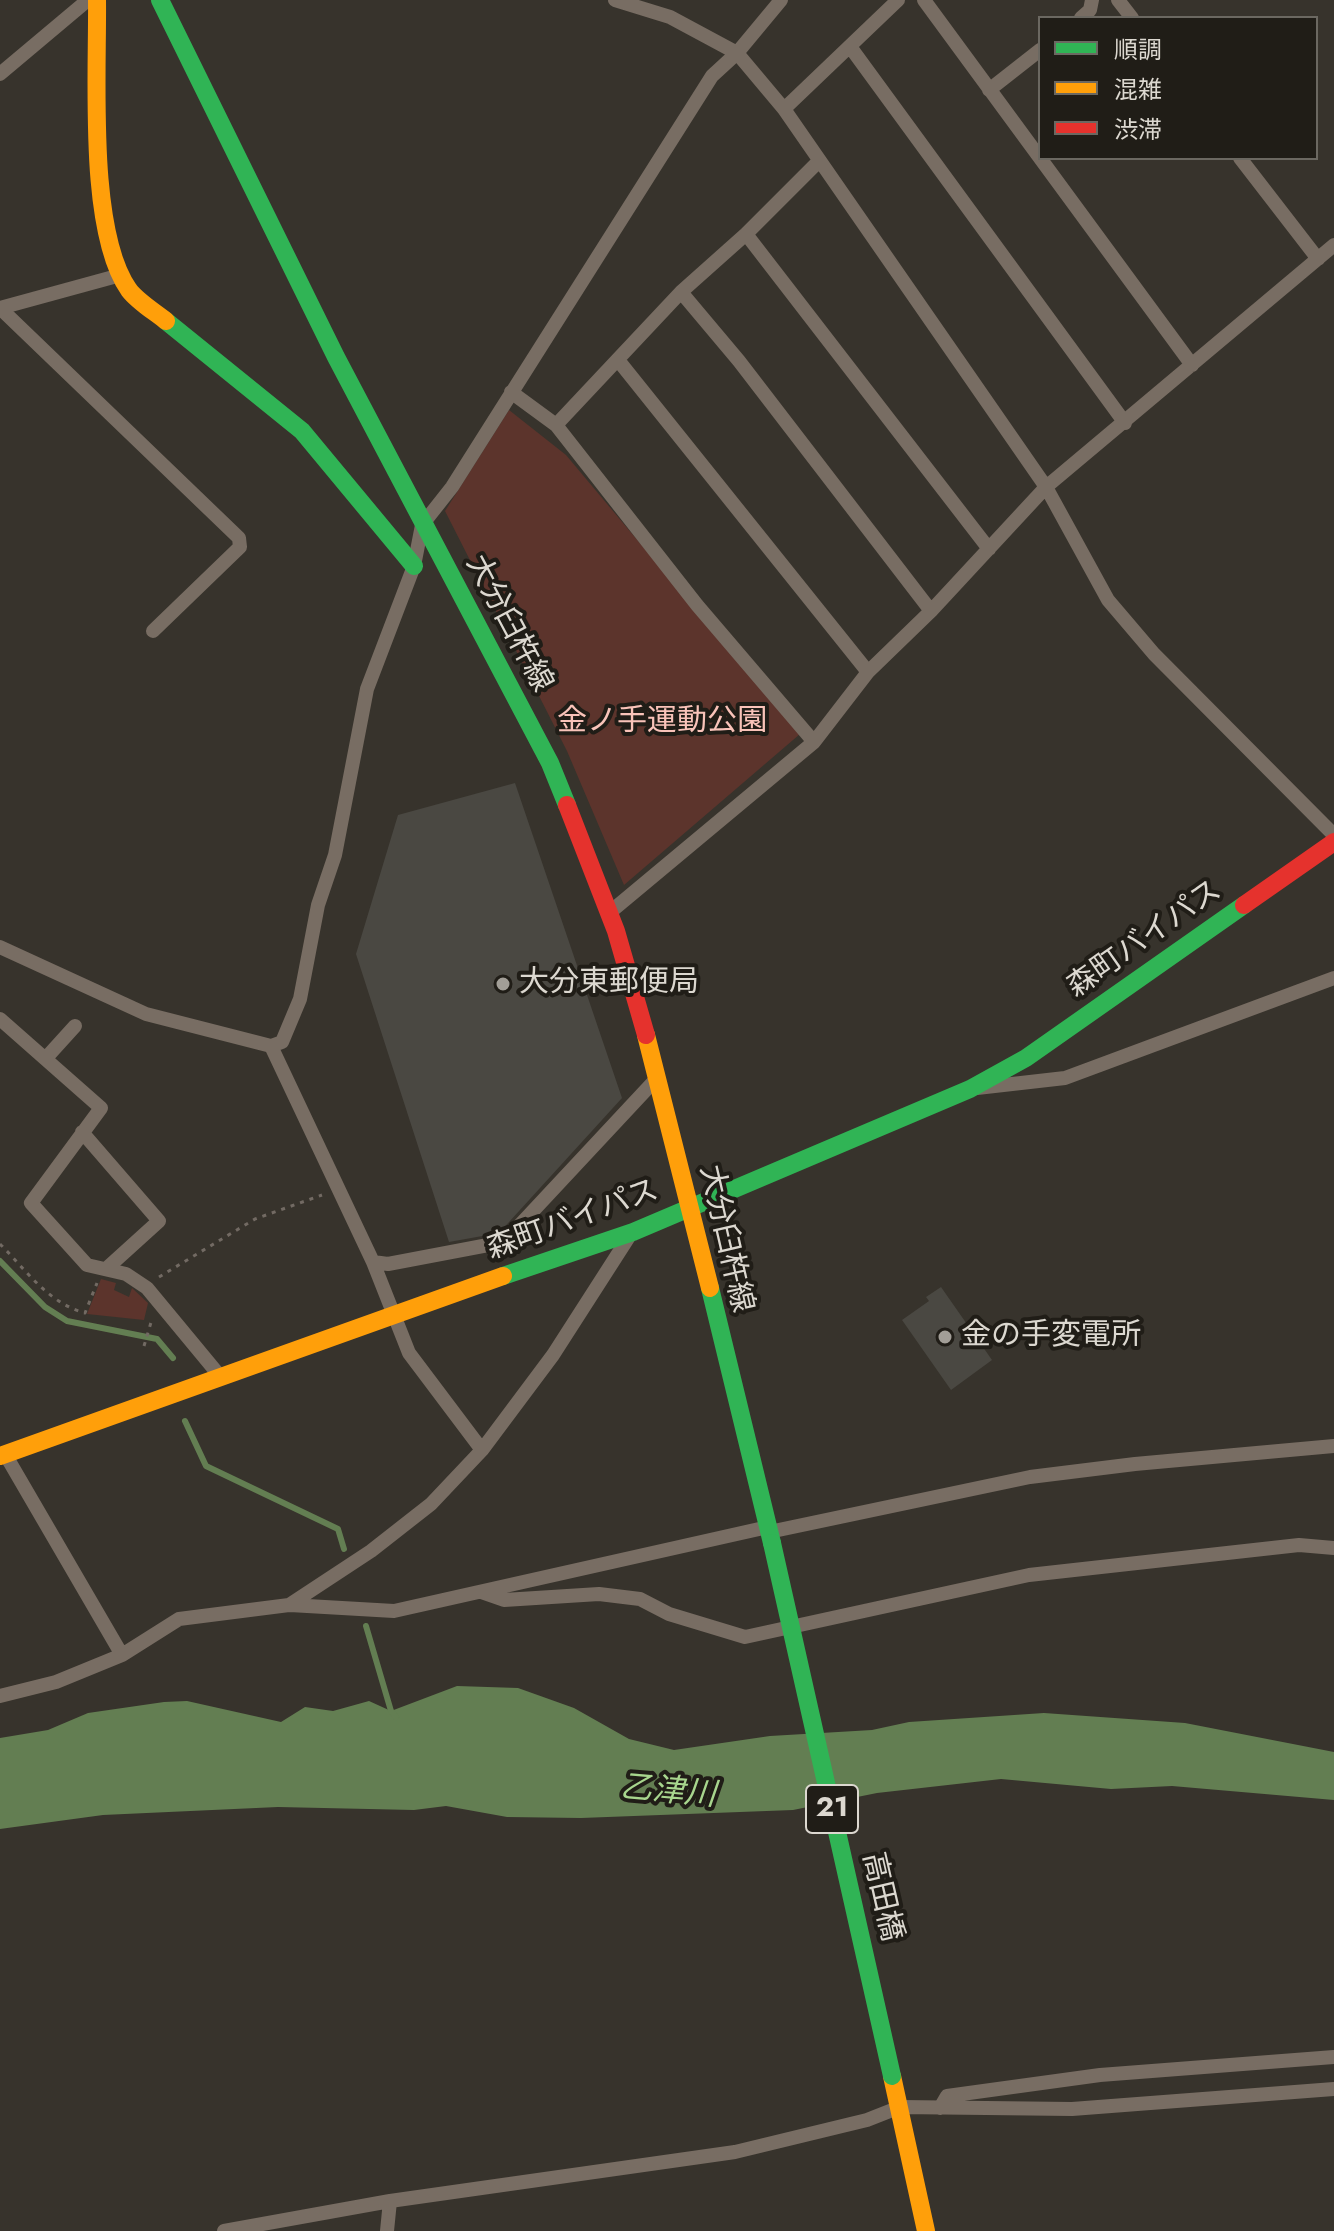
<!DOCTYPE html>
<html>
<head>
<meta charset="utf-8">
<style>
  body { margin:0 }
  #map { position:relative; width:1334px; height:2231px; overflow:hidden; background:#37332c; font-family:Jost,"Noto Sans JP",sans-serif }
  canvas { display:block }
  .legend { position:absolute; left:1038px; top:16px; width:280px; height:144px; box-sizing:border-box; background:#201d17; border:2px solid #6b6861; margin:0; padding:10px 14px; list-style:none; font-size:24px; color:#dcd8d0 }
  .legend li { display:flex; align-items:center; gap:16px; height:40px }
  .legend b { width:40px; border:2px solid #6b6861 }
</style>
</head>
<body>
<div id="map">
<canvas width="1334" height="2231"></canvas>
<ul class="legend">
<li><b style="height:10px;background:#30b455"></b>順調</li>
<li><b style="height:10px;background:#ff9f0a"></b>混雑</li>
<li><b style="height:10px;background:#e5322d"></b>渋滞</li>
</ul>
</div>
<script>
const c = document.querySelector('canvas').getContext('2d');
c.lineJoin = 'round';
function fill(path, color) { c.fillStyle = color; c.fill(path, 'evenodd'); }
function stroke(path, color, width, dash) { c.strokeStyle = color; c.lineWidth = width; c.lineCap = dash ? 'butt' : 'round'; c.setLineDash(dash || []); c.stroke(path); }
function write(font, color, halo, rows, align = 'center') {
  c.font = font + ' Jost,"Noto Sans JP",sans-serif'; c.lineWidth = 8; c.setLineDash([]); c.textBaseline = 'middle'; c.strokeStyle = halo; c.fillStyle = color; for (const [text, x, y, turn = 0] of rows) {
    c.save(); c.translate(x, y); c.rotate((+turn || 0) * Math.PI / 180); c.textAlign = isNaN(turn) ? turn : align; if (halo) c.strokeText(text, 0, 0); c.fillText(text, 0, 0); c.restore();
  }
}
const green = new Path2D(`
  M 509,410 L 566,455 L 800,734 L 624,885 L 567,751 L 445,511 Z
  M 101,1279 L 116,1283 L 114,1290 L 129,1297 L 132,1288 L 148,1303 L 144,1320 L 87,1314 Z`);
const water = new Path2D(`
  M 457,1686 L 518,1688 L 574,1708 L 629,1739 L 674,1750 L 770,1736 L 872,1730 L 909,1722 L 1044,1713 L 1185,1723 L 1334,1752 L 1334,1800 L 1172,1786 L 1111,1789 L 1001,1779 L 877,1793 L 793,1810 L 581,1818 L 507,1817 L 446,1806 L 414,1810 L 278,1807 L 103,1815 L 0,1829 L 0,1738 L 48,1730 L 88,1713 L 164,1702 L 187,1701 L 281,1722 L 305,1707 L 333,1711 L 369,1701 L 391,1711 Z`);
const stream = new Path2D(`
  M 0,1261 L 45,1307 L 67,1321 L 157,1339 L 173,1358
  M 185,1421 L 206,1466 L 338,1529 L 344,1549
  M 366,1626 L 391,1711 L 396,1717`);
const building = new Path2D(`
  M 515,783 L 622,1098 L 499,1233 L 449,1242 L 356,954 L 398,815 Z
  M 941,1287 L 992,1360 L 951,1390 L 902,1320 L 929,1301 L 926,1297 Z`);
const path = new Path2D(`
  M 0,1244 C 26,1270 48,1303 85,1313 L 97,1283
  M 159,1277 L 255,1219 L 322,1195
  M 144,1346 L 152,1319`);
const street = new Path2D(`
  M 615,0 L 670,17 L 737,53 L 784,109 L 1046,487 L 1108,600 L 1154,654 L 1334,835
  M 924,0 L 1192,365
  M 1118,0 L 1132,18
  M 1081,18 L 1090,10 L 1092,0
  M 851,48 L 1125,423
  M 0,74 L 88,0
  M 989,90 L 1040,50
  M 784,109 L 898,0
  M 1240,158 L 1318,259
  M 746,234 L 989,549
  M 681,292 L 739,361 L 931,611
  M 0,308 L 239,538 L 240,547 L 153,631
  M 0,308 L 117,276
  M 618,360 L 868,672
  M 511,392 L 556,425
  M 814,742 L 697,605 L 556,425 L 681,292 L 746,234 L 818,162
  M 609,913 L 814,742 L 868,672 L 931,611 L 1046,487 L 1334,245
  M 0,947 L 146,1014 L 271,1046 L 282,1042 L 300,999 L 318,905 L 335,855 L 367,689 L 414,566 L 422,525 L 452,487 L 712,76 L 737,53 L 781,0
  M 0,1019 L 101,1108 L 31,1203 L 87,1265 L 126,1274 L 147,1288 L 219,1375
  M 271,1046 L 373,1262 L 409,1353 L 482,1450
  M 46,1058 L 75,1026
  M 977,1088 L 1065,1078 L 1334,978
  M 82,1132 L 159,1221 L 106,1269
  M 373,1262 L 388,1264 L 504,1242 L 658,1077
  M 5,1454 L 122,1655
  M 769,1532 L 1030,1477 L 1135,1464 L 1334,1446
  M 481,1592 L 504,1600 L 599,1594 L 640,1599 L 669,1614 L 745,1637 L 1029,1575 L 1299,1545 L 1334,1548
  M 290,1605 L 394,1611 L 768,1527
  M 0,1696 L 56,1682 L 122,1655 L 179,1619 L 289,1605 L 371,1551 L 431,1504 L 482,1450 L 553,1355 L 632,1232
  M 940,2108 L 947,2096 L 1100,2075 L 1334,2057
  M 224,2231 L 390,2201 L 735,2152 L 867,2120 L 900,2107 L 1072,2109 L 1334,2089
  M 387,2231 L 390,2201`);
const fast = new Path2D(`
  M 160,0 L 336,357 L 550,763 L 567,805
  M 166,321 L 302,431 L 414,566
  M 503,1276 L 633,1232 L 970,1089 L 1026,1058 L 1244,905
  M 710,1288 L 772,1543`);
const slow = new Path2D(`
  M 97,0 C 98,73 87,231 129,290 C 138,302 155,312 166,321
  M 646,1035 L 710,1288
  M 0,1456 L 503,1276
  M 892,2076 L 926,2231`);
const jam = new Path2D(`
  M 567,805 L 616,931 L 646,1035
  M 1244,905 L 1334,842`);
const fastBridge = new Path2D(`
  M 772,1543 L 892,2076`);
const markers = [
  [503,984,8,"#a29e97"],
  [945,1337,8,"#a29e97"]
];
const shields = [
  [832,1809,52]
];
const shieldNames = [
  ["21",832,1809]
];
const streetNames = [
  ["大分臼杵線",508,624,62],
  ["森町バイパス",1145,940,-35],
  ["森町バイパス",573,1221,-20],
  ["大分臼杵線",725,1239,77],
  ["高田橋",881,1897,77]
];
const parkNames = [
  ["金ノ手運動公園",662,723]
];
const poiNames = [
  ["大分東郵便局",519,984],
  ["金の手変電所",961,1337]
];
const waterNames = [
  ["乙津川",668,1793,5]
];
fill(green, '#5c342c');
fill(water, '#637e52');
stroke(stream, '#637e52', 6);
fill(building, '#4a4842');
stroke(path, '#726a63', 3, [4, 6]);
stroke(street, '#786d63', 14);
stroke(fast, '#30b455', 18);
stroke(slow, '#ff9f0a', 18);
stroke(jam, '#e5322d', 18);
stroke(fastBridge, '#30b455', 18);
for (const [x, y, r, color] of markers) { const dot = new Path2D(); dot.arc(x, y, r, 0, 2 * Math.PI); c.fillStyle = color; c.fill(dot); stroke(dot, '#201d17', 3); }
for (const [x, y, w] of shields) { const box = new Path2D(); box.roundRect(x - w / 2, y - 24, w, 48, 6); c.fillStyle = '#201d17'; c.fill(box); stroke(box, '#dcd8d0', 2); }
write('bold 28px', '#dcd8d0', null, shieldNames);
write('30px', '#dcd8d0', '#201d17', streetNames);
write('30px', '#f9c3b9', '#201d17', parkNames);
write('30px', '#dcd8d0', '#201d17', poiNames, 'left');
write('italic 32px', '#a8d68e', '#201d17', waterNames);
</script>
</body>
</html>
